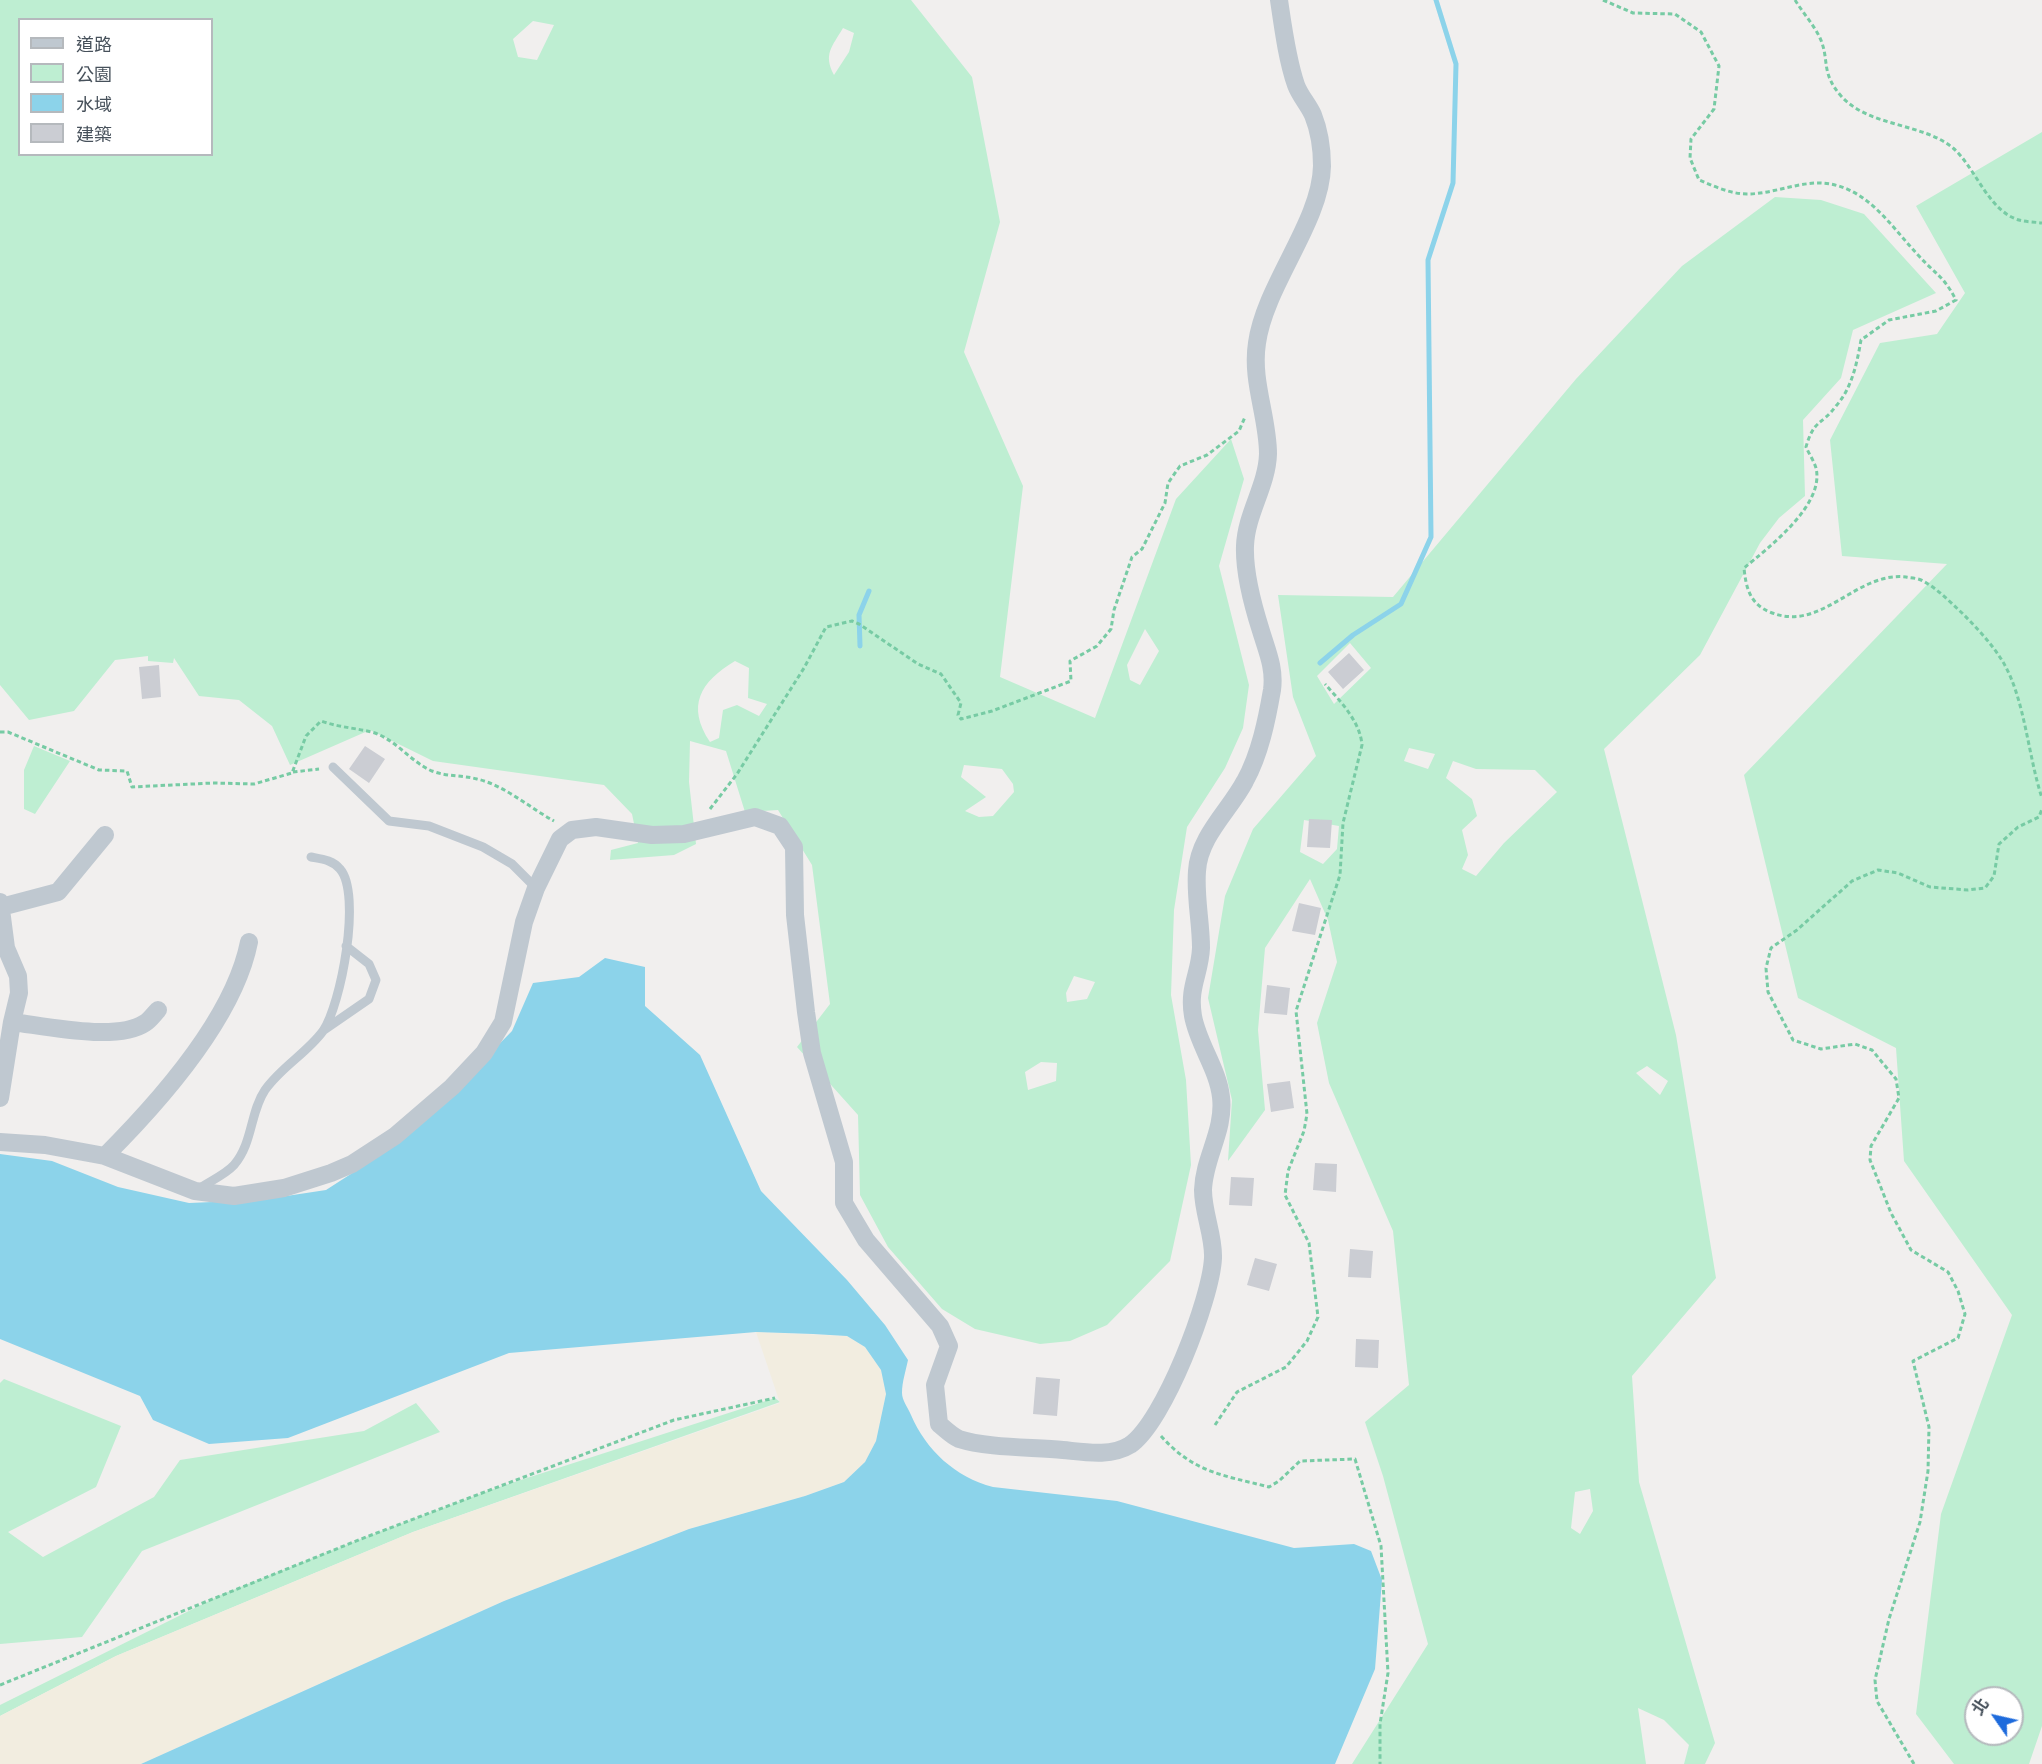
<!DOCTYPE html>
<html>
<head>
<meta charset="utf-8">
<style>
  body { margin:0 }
  #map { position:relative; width:2042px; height:1764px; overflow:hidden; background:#f1efee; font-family:"Fira Sans Condensed","Noto Sans TC",sans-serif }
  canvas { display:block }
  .legend { position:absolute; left:18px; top:18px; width:195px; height:138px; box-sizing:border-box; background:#fff; border:2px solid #b5b9bd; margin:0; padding:8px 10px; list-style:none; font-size:18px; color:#47515b }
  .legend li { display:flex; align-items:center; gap:12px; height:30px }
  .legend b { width:30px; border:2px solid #b5b9bd }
  .north { position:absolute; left:1964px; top:1686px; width:60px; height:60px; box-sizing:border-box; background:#fff; border:2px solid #b5b9bd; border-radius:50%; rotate:304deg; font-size:16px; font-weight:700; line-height:24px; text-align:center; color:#47515b }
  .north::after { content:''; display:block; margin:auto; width:21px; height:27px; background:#1e6bdc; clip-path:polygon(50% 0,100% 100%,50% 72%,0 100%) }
</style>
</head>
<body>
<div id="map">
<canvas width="2042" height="1764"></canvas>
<ul class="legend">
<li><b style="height:8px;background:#bfc8d0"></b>道路</li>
<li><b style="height:16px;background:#beeed2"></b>公園</li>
<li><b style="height:16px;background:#8cd3ea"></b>水域</li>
<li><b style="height:16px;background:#cbcdd3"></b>建築</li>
</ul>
<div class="north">北</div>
</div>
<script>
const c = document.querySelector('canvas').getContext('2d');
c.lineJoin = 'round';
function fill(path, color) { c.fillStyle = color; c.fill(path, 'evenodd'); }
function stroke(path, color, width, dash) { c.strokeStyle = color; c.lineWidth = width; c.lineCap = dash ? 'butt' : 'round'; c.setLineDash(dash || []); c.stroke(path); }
const green = new Path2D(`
  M 0,0 L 911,0 L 972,77 L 1000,222 L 964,352 L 1023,486 L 1000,677 L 1095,718 L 1176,499 L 1231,439 L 1244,479 L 1219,566 L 1249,685 L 1243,728 L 1225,768 L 1187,827 L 1174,910 L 1171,995 L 1186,1080 L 1191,1165 L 1170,1261 L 1107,1325 L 1070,1341 L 1040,1344 L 975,1329 L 942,1309 L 888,1247 L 860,1195 L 858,1115 L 797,1047 L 830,1004 L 812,865 L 778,810 L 745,812 L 726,751 L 690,741 L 689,782 L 696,844 L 674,855 L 610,860 L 611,850 L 638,843 L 632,814 L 604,785 L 433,761 L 370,730 L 290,765 L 272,726 L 239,700 L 199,696 L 174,658 L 173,663 L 148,661 L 148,656 L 115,660 L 74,711 L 29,720 L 0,685 ZM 20,20 L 212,20 L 212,154 L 20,154 ZM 533,21 L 554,25 L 537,60 L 518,57 L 513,39 ZM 843,28 L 854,33 L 849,52 L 834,75 C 823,54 832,47 843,28 ZM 1145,629 L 1159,651 L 1140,685 L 1130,680 L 1127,665 ZM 735,661 L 749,668 L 748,698 L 767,704 L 759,716 L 737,705 L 723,710 L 719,738 L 710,742 C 686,706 700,682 735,661 ZM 964,765 L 1002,769 L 1013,784 L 1014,792 L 993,816 L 979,817 L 965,811 L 986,797 L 961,777 ZM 1074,976 L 1095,982 L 1087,999 L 1067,1002 L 1066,993 ZM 1041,1062 L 1057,1063 L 1056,1081 L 1028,1090 L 1025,1072 Z
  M 2042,132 L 2042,1726 L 2029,1764 L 1954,1764 L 1916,1714 L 1941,1514 L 2012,1315 L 1904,1161 L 1896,1048 L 1798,998 L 1744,775 L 1947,564 L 1842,556 L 1830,440 L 1880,343 L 1937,334 L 1965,293 L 1916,206 ZM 1976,1698 L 2012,1698 L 2012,1734 L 1976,1734 Z
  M 1775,197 L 1821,200 L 1864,214 L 1936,293 L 1853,330 L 1841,378 L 1803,420 L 1805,496 L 1779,518 L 1760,543 L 1700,655 L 1604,749 L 1676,1035 L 1716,1278 L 1632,1376 L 1639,1482 L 1715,1743 L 1705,1764 L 1684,1764 L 1689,1745 L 1664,1720 L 1638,1708 L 1646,1764 L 1352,1764 L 1428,1644 L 1383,1476 L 1365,1422 L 1409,1385 L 1393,1231 L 1329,1083 L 1317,1023 L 1337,962 L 1328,920 L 1310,879 L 1265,948 L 1258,1030 L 1265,1110 L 1228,1161 L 1232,1100 L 1208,998 L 1225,896 L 1253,829 L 1316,756 L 1293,697 L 1278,595 L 1393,597 L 1576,379 L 1682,266 ZM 1350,643 L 1371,668 L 1334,704 L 1317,676 ZM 1409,748 L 1435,754 L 1428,769 L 1404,761 ZM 1453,761 L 1476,769 L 1535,770 L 1557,792 L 1504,843 L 1476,876 L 1462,869 L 1468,855 L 1462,830 L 1477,816 L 1472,799 L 1446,778 ZM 1304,820 L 1339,826 L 1337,849 L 1323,864 L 1300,852 ZM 1647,1066 L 1668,1081 L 1660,1095 L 1636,1073 ZM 1590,1489 L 1593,1511 L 1580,1534 L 1571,1528 L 1575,1492 Z
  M 34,746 L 70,761 L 35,814 L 24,809 L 24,770 Z
  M 4,1379 L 121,1426 L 96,1487 L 8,1532 L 43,1557 L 154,1497 L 180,1460 L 364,1431 L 416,1403 L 440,1432 L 142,1551 L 82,1637 L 0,1644 L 0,1383 Z
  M 775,1398 L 780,1402 L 413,1532 L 116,1656 L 0,1716 L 0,1705 L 223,1594 L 361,1539 L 493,1489 Z`);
const sand = new Path2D(`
  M 756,1332 L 847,1336 L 865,1347 L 881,1370 L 886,1394 L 876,1441 L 865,1462 L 844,1482 L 805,1496 L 689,1529 L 504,1601 L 141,1764 L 0,1764 L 0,1716 L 116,1656 L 413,1532 L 780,1403 Z`);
const water = new Path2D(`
  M 605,958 L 645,967 L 645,1006 L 700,1055 L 761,1191 L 847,1280 L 885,1325 L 908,1360 C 906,1370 902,1382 902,1393 C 902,1400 908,1408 911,1415 C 926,1450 955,1477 993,1487 L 1117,1501 L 1294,1548 L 1354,1544 L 1371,1551 L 1382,1580 L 1375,1669 L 1335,1764 L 141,1764 L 504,1601 L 689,1529 L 805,1496 L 844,1482 L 865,1462 L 876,1441 L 886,1394 L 881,1370 L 865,1347 L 847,1336 L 813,1334 L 756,1332 L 509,1353 L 288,1438 L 209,1444 L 153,1420 L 140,1396 L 0,1339 L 0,1154 L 52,1161 L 118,1187 L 189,1203 L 260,1200 L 326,1190 L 399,1143 L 464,1080 L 512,1031 L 533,983 L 579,977 Z`);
const stream = new Path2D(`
  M 860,646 L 859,615 L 869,591
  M 1320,663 L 1353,635 L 1401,604 L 1431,537 L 1428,260 L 1453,183 L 1456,64 L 1436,0`);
const building = new Path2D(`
  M 1349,653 L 1364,670 L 1343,689 L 1328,672 Z
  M 159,665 L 161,697 L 142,699 L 139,667 Z
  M 365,746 L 385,759 L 369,783 L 349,769 Z
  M 1309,819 L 1332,820 L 1330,848 L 1307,847 Z
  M 1299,903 L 1321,908 L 1315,935 L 1292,931 Z
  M 1267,985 L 1290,988 L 1287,1015 L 1264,1013 Z
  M 1290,1081 L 1294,1108 L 1271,1112 L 1267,1084 Z
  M 1315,1163 L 1337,1164 L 1336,1192 L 1313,1190 Z
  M 1231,1177 L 1254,1178 L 1252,1206 L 1229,1205 Z
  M 1350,1249 L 1373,1251 L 1371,1278 L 1348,1277 Z
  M 1255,1258 L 1277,1264 L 1269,1291 L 1247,1285 Z
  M 1356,1339 L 1379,1340 L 1378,1368 L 1355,1367 Z
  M 1036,1377 L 1060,1379 L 1057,1416 L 1033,1414 Z`);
const path = new Path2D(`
  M 1603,0 L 1633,13 L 1675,14 L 1701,32 L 1719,66 L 1714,109 L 1691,139 L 1690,158 L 1699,180 C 1714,186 1730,194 1747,194 C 1770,194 1793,184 1816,183 C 1864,182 1889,224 1918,255 C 1935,274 1943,275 1956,300 L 1936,311 L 1889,320 L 1861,340 C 1857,363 1852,388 1836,406 C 1821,426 1814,419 1806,447 C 1809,454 1814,461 1816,468 C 1825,505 1768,548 1744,568 C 1746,588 1750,604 1770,612 C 1821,634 1856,571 1906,577 C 1911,578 1918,578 1923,581 C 1938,589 1950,602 1962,613 C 1977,628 1992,644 2003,662 C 2025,699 2028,756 2042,798
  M 1795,0 C 1803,13 1814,25 1820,38 C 1830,60 1820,73 1842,97 C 1870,127 1923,123 1953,148 C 1976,168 1988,211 2019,220 C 2026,222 2035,222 2042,223
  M 0,732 L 8,732 L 99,770 L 127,771 L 132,787 L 213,783 L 254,784 L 292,773 L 306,736 L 321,721 C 341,728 358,728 375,733 C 397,741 411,762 432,771 C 448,777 462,775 477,779 C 504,785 530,808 554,821
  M 293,772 L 319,769
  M 710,809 L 737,774 L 804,668 L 826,627 L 852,621 L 859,624 L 918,664 L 941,674 L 961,703 L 958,715 L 961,719 L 992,711 L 1071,681 L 1070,661 L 1097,646 L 1111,629 L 1114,610 L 1132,557 L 1142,549 L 1165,503 L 1168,483 L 1180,466 L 1207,455 L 1239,431 L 1245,417
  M 1215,1425 L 1237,1392 L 1286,1367 L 1307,1341 L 1318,1317 L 1309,1243 L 1285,1195 L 1288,1171 L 1304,1131 L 1307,1114 L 1296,1011 L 1340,875 L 1343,823 L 1362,745 C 1360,721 1340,701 1325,684
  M 1161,1436 C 1194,1473 1223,1475 1269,1487 L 1279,1481 L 1300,1461 L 1355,1459 L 1381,1546 L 1388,1673 L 1380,1724 L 1380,1764
  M 0,1685 L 361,1539 L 674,1420 L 775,1398
  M 1914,1764 L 1877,1701 L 1875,1680 L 1889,1619 L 1920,1522 L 1928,1471 L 1929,1427 L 1913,1361 L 1958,1338 L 1965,1314 L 1958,1291 L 1948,1272 L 1911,1250 L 1891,1213 L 1870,1160 L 1871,1146 L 1899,1098 L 1896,1079 L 1872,1050 L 1855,1044 L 1821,1049 L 1793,1040 L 1768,992 L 1766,968 L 1771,948 L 1797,930 L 1852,881 L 1878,870 L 1898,873 L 1930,887 L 1968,890 L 1985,888 L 1994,876 L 1999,844 L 2018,827 L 2039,817 L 2042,809`);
const lane = new Path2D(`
  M 333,767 L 389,821 L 429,826 L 483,847 L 512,864 L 536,888
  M 324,1030 L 369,999 L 376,980 L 369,964 L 346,946
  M 197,1190 C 208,1182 225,1175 234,1165 C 253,1143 250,1112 265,1090 C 281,1067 307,1053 323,1031 C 341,1005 362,894 340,869 C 333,860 322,859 311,857`);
const street = new Path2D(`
  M 0,902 L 6,948 L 18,976 L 19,993 L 12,1022 L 0,1098
  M 1,907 L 58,892 L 105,835
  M 12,1022 C 45,1026 117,1042 145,1023 C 150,1020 154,1014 158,1010
  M 0,1142 L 45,1145 L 105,1156 L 195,1191 L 234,1196 L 284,1188 L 331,1173 L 352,1164 L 395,1136 L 452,1087 L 484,1053 L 503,1022 L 524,922 L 536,888 L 560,839 L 572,830 L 596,827 L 652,835 L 684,834 L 755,817 L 780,826 L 794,847 L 795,915 L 806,1012 L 812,1053 L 844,1162 L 844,1203 L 866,1240 L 940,1326 L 949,1346 L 935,1385 L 939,1424 C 945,1429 952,1436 959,1439 C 987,1448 1033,1447 1063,1450 C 1084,1452 1111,1457 1130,1445 C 1164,1422 1211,1299 1213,1258 C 1214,1236 1203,1213 1203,1190 C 1204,1157 1225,1131 1221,1097 C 1218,1069 1198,1044 1193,1016 C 1188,987 1200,974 1201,948 C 1201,922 1195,897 1197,871 C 1199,836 1230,810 1245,781 C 1260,754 1267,719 1272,690 C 1275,668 1267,651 1261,631 C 1253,606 1244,573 1245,546 C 1246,514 1267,486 1268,454 C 1268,417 1251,381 1257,343 C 1265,285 1321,222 1322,166 C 1322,149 1319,130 1313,115 C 1308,104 1300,96 1296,85 C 1287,59 1283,27 1279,0
  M 105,1156 C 159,1102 234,1018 249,942`);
fill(green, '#beeed2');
fill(sand, '#f2ede0');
fill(water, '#8cd3ea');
stroke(stream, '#8cd3ea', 5);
fill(building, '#cbcdd3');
stroke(path, '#77cba4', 3, [4.5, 3]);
stroke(lane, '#bfc8d0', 9);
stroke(street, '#bfc8d0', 18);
</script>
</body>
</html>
